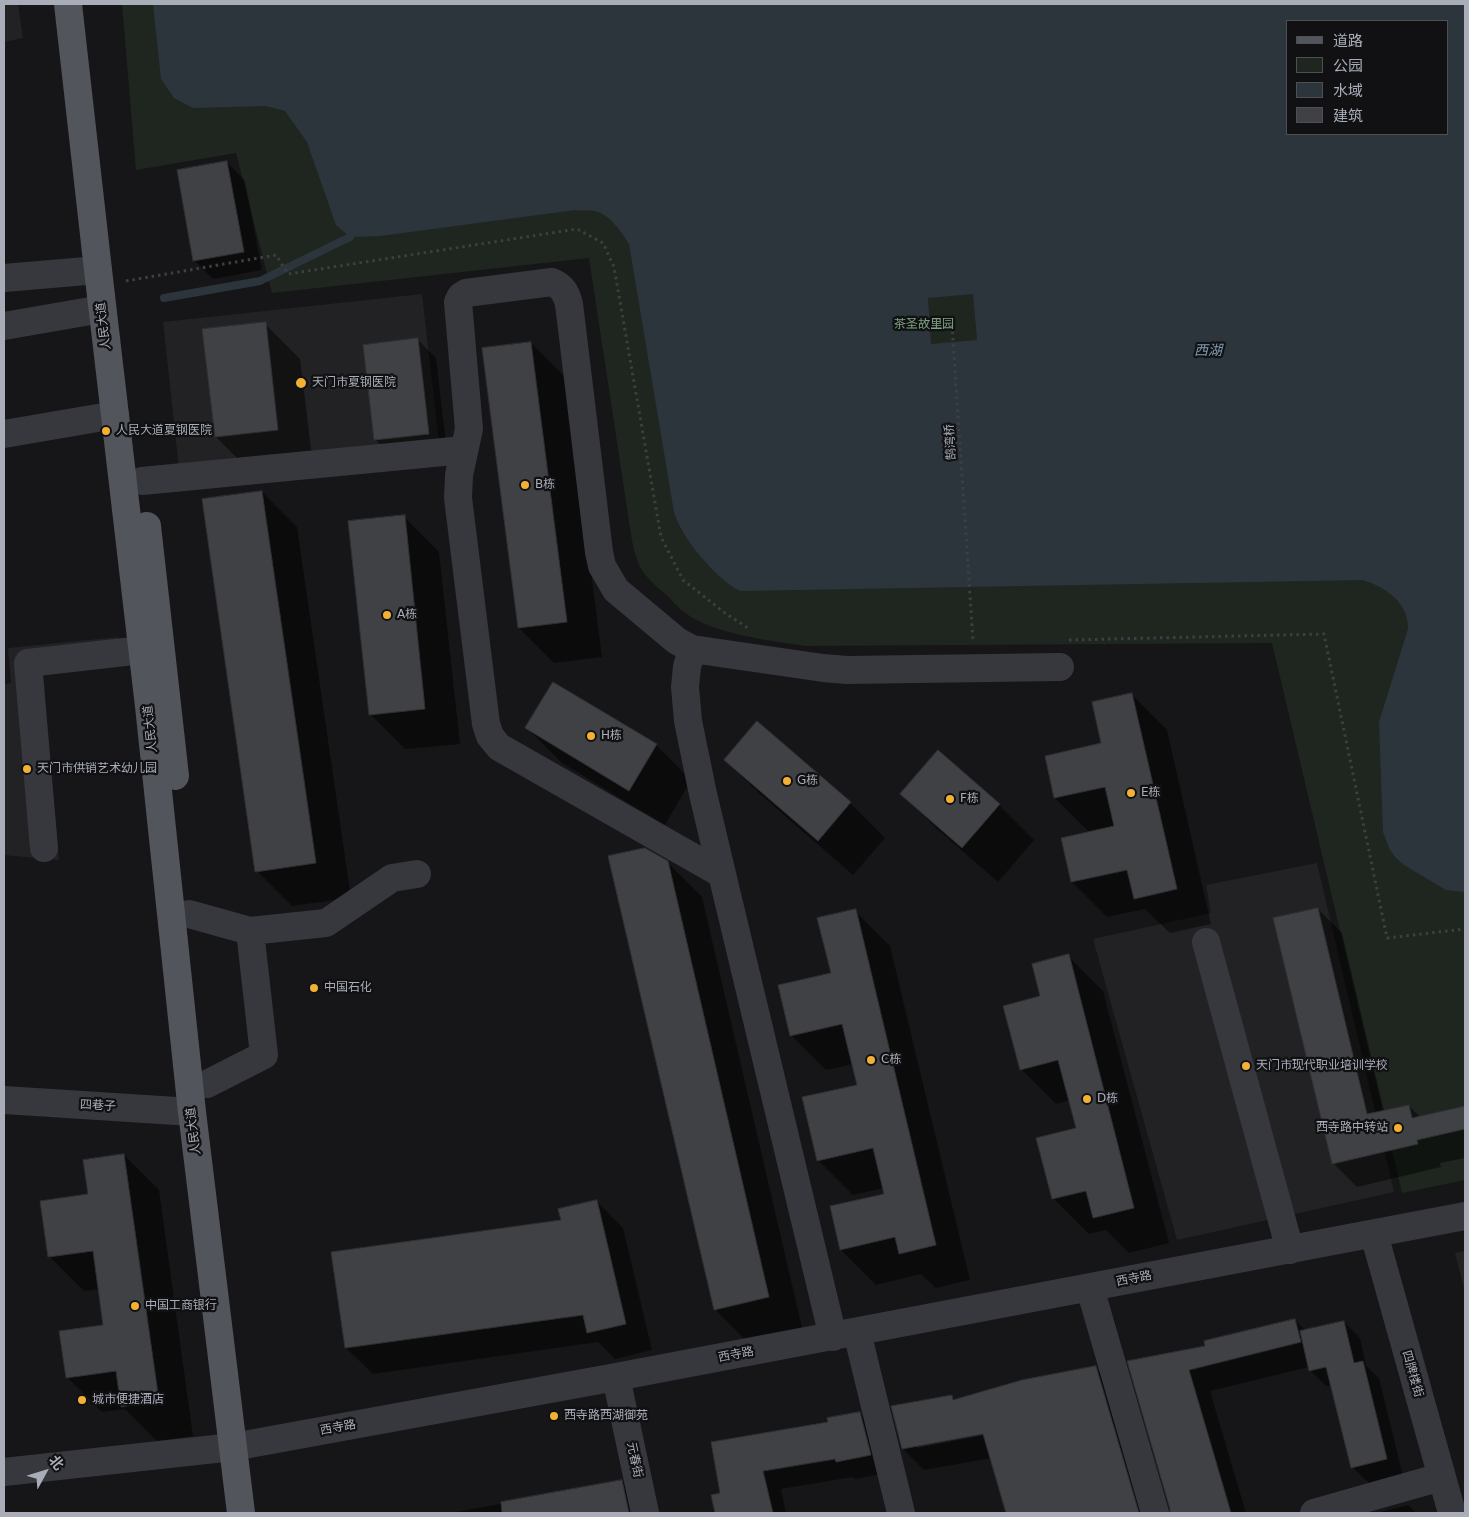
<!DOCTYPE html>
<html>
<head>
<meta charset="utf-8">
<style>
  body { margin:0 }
  #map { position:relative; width:1469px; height:1517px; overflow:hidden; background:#161618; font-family:"DejaVu Sans","Noto Sans SC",sans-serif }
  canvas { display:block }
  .frame { position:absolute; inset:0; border:5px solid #a8adb8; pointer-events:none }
  .legend { position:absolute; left:1286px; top:20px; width:162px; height:115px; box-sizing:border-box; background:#111113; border:1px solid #4d4f55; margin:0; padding:6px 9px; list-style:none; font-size:15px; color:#a8adb8 }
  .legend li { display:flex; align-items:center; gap:10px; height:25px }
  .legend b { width:25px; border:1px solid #4d4f55 }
  .north { position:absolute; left:20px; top:1447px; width:50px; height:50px; -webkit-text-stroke:4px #111113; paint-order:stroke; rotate:51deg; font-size:14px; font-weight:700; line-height:20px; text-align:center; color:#a8adb8 }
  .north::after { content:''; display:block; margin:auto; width:18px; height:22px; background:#a8adb8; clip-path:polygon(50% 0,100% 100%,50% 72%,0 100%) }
</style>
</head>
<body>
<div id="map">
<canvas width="1469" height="1517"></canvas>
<div class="frame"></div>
<ul class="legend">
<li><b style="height:6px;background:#53555c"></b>道路</li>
<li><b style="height:14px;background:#1e261f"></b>公园</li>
<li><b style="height:14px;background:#2c353c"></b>水域</li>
<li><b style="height:14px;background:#404145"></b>建筑</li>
</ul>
<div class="north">北</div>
</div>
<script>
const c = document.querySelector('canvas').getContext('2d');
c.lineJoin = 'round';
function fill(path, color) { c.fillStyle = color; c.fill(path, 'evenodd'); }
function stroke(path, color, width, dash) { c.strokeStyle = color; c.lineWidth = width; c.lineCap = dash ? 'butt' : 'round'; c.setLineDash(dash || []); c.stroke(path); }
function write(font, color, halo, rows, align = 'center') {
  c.font = font + ' "DejaVu Sans","Noto Sans SC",sans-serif'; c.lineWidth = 4.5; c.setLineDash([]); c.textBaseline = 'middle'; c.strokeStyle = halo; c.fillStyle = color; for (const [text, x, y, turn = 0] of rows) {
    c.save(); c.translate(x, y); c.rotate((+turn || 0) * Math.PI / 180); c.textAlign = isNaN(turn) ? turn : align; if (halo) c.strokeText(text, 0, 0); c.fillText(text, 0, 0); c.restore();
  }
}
const built = new Path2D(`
  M 4,4 L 18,4 L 23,38 L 4,42 Z
  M 422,294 L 439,443 L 179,468 L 163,322 Z
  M 118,637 L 120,665 L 42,672 L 59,860 L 4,855 L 4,684 L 11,683 L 8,648 Z
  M 1317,863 L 1394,1192 L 1177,1240 L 1093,939 L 1211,913 L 1206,885 Z
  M 1465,1251 L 1465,1292 L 1455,1253 Z`);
const green = new Path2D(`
  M 122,4 L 1465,4 L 1465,1180 L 1402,1193 L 1272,643 L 806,646 C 771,641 714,634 685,613 C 678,608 672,600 665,594 C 644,575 638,570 632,541 L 589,258 L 272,293 L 236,153 L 136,170 ZM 1288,21 L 1448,21 L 1448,134 L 1288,134 Z`);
const water = new Path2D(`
  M 153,4 L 1465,4 L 1465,892 L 1446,890 L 1404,865 L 1396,858 L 1390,850 L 1383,832 L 1379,722 L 1408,629 C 1409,603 1386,587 1363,580 L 741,591 C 723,585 691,548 682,530 C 679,525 676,518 674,512 L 629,244 C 622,232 609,214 595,211 C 589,210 581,211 575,210 L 380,236 L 350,237 L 336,225 L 307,142 L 285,111 L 266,106 L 193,108 L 174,98 L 161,79 ZM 1288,21 L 1448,21 L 1448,134 L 1288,134 ZM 973,294 L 977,340 L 931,344 L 928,298 Z`);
const shadow = new Path2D(`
  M 227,162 L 245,181 L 262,270 L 213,279 L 194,260 Z
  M 265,324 L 300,359 L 313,465 L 251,472 L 216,437 Z
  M 418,340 L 436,358 L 447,452 L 393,458 L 375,439 Z
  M 531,343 L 566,378 L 602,657 L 554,663 L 519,628 Z
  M 262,492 L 297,527 L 351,898 L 292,906 L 257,871 Z
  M 404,517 L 439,552 L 460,744 L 405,749 L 370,714 Z
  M 554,683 L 656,745 L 691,780 L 665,825 L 562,763 L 527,728 Z
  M 1132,695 L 1167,730 L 1211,924 L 1170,933 L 1145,909 L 1107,917 L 1072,882 L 1062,839 L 1090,833 L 1055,798 L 1103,744 Z
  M 938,752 L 999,805 L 1034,840 L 998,882 L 937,829 L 902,794 Z
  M 725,760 L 850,803 L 885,838 L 853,875 L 760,794 Z
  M 667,862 L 702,897 L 803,1332 L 750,1345 L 715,1309 Z
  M 1318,909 L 1342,933 L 1384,1111 L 1409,1106 L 1420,1117 L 1465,1107 L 1465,1158 L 1440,1163 L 1441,1167 L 1357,1187 L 1333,1163 Z
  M 855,911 L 890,946 L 970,1280 L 936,1288 L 921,1274 L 876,1285 L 841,1250 L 885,1195 L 884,1188 L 853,1195 L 818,1160 L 858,1086 L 853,1064 L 826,1070 L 791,1035 L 832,974 Z
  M 1068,956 L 1103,991 L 1169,1243 L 1129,1253 L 1106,1230 L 1089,1234 L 1054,1199 L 1038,1139 L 1077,1128 L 1070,1100 L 1056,1104 L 1021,1069 L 1042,997 Z
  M 124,1155 L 159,1190 L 193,1436 L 157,1441 L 125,1409 L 102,1412 L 67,1377 L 105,1326 L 100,1289 L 84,1291 L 49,1256 L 89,1196 Z
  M 597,1202 L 623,1228 L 652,1350 L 615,1359 L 598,1342 L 373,1374 L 346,1348 Z
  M 1295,1320 L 1306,1331 L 1344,1322 L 1360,1338 L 1366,1366 L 1379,1378 L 1403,1476 L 1369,1483 L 1352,1467 L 1332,1385 L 1326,1386 L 1310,1370 L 1309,1367 L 1210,1391 L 1246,1513 L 1171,1513 L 1171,1508 L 1129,1362 L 1207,1347 Z
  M 1096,1368 L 1118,1390 L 1153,1513 L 1008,1513 L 992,1458 L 924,1470 L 903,1449 L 951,1396 L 956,1401 ZM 989,1432 L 990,1434 L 917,1448 L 917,1445 Z
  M 860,1413 L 878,1432 L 888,1473 L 855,1479 L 853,1477 L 781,1489 L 786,1513 L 716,1513 L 712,1496 L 721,1494 L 830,1423 Z
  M 622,1482 L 649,1509 L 650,1513 L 450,1513 Z
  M 1408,1505 L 1416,1513 L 1376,1513 Z`);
const stream = new Path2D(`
  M 164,298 L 260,281 L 350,237`);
const building = new Path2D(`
  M 227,161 L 244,252 L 193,261 L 177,170 Z
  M 266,322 L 278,430 L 215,437 L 202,329 Z
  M 418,338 L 429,434 L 374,440 L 363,345 Z
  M 531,342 L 567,622 L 518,628 L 482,348 Z
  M 262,491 L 316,863 L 255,872 L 202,499 Z
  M 405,515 L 425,709 L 369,715 L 348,521 Z
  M 553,682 L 657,744 L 629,791 L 525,728 Z
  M 1132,693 L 1177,889 L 1134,899 L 1127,870 L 1071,882 L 1061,838 L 1114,826 L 1105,787 L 1054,798 L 1045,756 L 1101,743 L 1092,702 Z
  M 757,721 L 851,802 L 818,841 L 724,760 Z
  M 938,750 L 1000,804 L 962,848 L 900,794 Z
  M 645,848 L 668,861 L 769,1297 L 714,1310 L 608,856 Z
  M 1318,908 L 1367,1114 L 1409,1105 L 1412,1118 L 1465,1106 L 1465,1129 L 1417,1140 L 1418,1144 L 1332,1164 L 1273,918 Z
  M 856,909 L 936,1245 L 899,1254 L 895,1237 L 840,1250 L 830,1206 L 884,1194 L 873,1148 L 817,1161 L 802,1097 L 857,1085 L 842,1024 L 790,1036 L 778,985 L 831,973 L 817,918 Z
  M 1069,954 L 1134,1208 L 1093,1218 L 1086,1191 L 1052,1199 L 1036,1138 L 1076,1128 L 1058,1060 L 1020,1070 L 1003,1006 L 1040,996 L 1032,964 Z
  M 124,1154 L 159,1401 L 121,1407 L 116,1371 L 66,1378 L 59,1331 L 103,1325 L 93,1251 L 48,1257 L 40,1201 L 88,1194 L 83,1160 Z
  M 597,1200 L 626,1324 L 587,1333 L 583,1315 L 345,1348 L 331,1252 L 561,1220 L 558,1209 Z
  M 1295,1319 L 1301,1342 L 1189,1370 L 1231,1513 L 1170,1513 L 1170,1509 L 1127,1361 L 1205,1346 L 1204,1341 Z
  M 1344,1321 L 1354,1363 L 1363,1361 L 1387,1459 L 1351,1468 L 1326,1367 L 1309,1371 L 1300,1331 Z
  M 1096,1366 L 1139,1513 L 1006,1513 L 983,1434 L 902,1449 L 891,1406 L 952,1395 L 953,1400 L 1022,1380 Z
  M 860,1412 L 871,1455 L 836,1462 L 835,1459 L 763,1471 L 773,1513 L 715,1513 L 711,1495 L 720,1493 L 711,1442 L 828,1422 L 827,1418 Z
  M 622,1480 L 629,1513 L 502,1513 L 501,1502 Z`);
const path = new Path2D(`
  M 126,281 L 276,255 L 288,274 L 577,229 L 603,243 L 614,267 L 661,537 L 683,580 L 725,613 L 748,628
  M 952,325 L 973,641
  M 1069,640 L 1324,634 L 1387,938 L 1465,929`);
const minor = new Path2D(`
  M 4,278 L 98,270
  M 4,326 L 102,309
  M 4,434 L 115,415
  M 142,481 L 464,450
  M 692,649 L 687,667 L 685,687 L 688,721 L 703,794 L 722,874
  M 44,848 L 28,663 L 142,650
  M 189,914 L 250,931 L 264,1055 L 207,1084
  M 250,931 L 326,923 L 392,878 L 417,874
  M 1206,942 L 1290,1250
  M 4,1100 L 192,1112
  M 1374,1234 L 1452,1513
  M 1090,1288 L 1155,1513
  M 857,1332 L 901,1513
  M 833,1337 L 722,874 L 499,747 L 490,736 L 486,724 L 458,498 L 459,475 L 469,429 L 458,302 L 461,296 L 466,293 L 552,282 C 563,287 566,293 569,304 L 599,552 L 602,566 L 616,590 L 677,641 L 692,649 L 823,668 L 847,670 L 1060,667
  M 616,1377 L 645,1513
  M 4,1472 L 233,1447 L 616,1377 L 1465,1216
  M 1314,1513 L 1441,1477`);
const major = new Path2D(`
  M 68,4 L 98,270 L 149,706 L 192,1112 L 241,1513
  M 147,526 L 175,776`);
const markers = [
  [301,383,6,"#f2b134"],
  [106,431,5,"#f2b134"],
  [525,485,5,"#f2b134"],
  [387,615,5,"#f2b134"],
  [591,736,5,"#f2b134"],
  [27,769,5,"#f2b134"],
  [787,781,5,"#f2b134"],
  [1131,793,5,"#f2b134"],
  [950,799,5,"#f2b134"],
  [314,988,5,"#f2b134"],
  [871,1060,5,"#f2b134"],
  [1246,1066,5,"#f2b134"],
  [1087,1099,5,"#f2b134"],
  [1398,1128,5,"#f2b134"],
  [135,1306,5,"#f2b134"],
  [82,1400,5,"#f2b134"],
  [554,1416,5,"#f2b134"]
];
const parkNames = [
  ["茶圣故里园",924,325]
];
const streetNames = [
  ["人民大道",104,326,-97],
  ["鹄湾桥",951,442,-94],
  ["人民大道",151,729,-96],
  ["四巷子",98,1106,3],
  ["人民大道",194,1131,-97],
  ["西寺路",1134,1279,-11],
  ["西寺路",736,1355,-11],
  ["四牌楼街",1412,1374,74],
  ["西寺路",338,1428,-10],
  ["元春街",634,1460,78]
];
const poiNames = [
  ["天门市夏钢医院",312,383],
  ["人民大道夏钢医院",116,431],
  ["B栋",535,485],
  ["A栋",397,615],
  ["H栋",601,736],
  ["天门市供销艺术幼儿园",37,769],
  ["G栋",797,781],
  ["E栋",1141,793],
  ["F栋",960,799],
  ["中国石化",324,988],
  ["C栋",881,1060],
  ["天门市现代职业培训学校",1256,1066],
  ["D栋",1097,1099],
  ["西寺路中转站",1388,1128,"right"],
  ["中国工商银行",145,1306],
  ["城市便捷酒店",92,1400],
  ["西寺路西湖御苑",564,1416]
];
const waterNames = [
  ["西湖",1208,351]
];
fill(built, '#222225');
fill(green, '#1e261f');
fill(water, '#2c353c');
fill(shadow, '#0007');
stroke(stream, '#2c353c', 8);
fill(building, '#404145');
stroke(building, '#303034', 1);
stroke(path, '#3d3f44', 3, [2.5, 4]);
stroke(minor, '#37383d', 28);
stroke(major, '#53555c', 28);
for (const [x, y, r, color] of markers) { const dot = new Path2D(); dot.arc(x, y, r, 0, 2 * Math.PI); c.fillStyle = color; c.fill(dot); stroke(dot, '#111113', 2); }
write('12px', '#7fa381', '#111113', parkNames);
write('12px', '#a8adb8', '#111113', streetNames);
write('12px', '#a8adb8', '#111113', poiNames, 'left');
write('italic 14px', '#7f9bb3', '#111113', waterNames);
</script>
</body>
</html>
